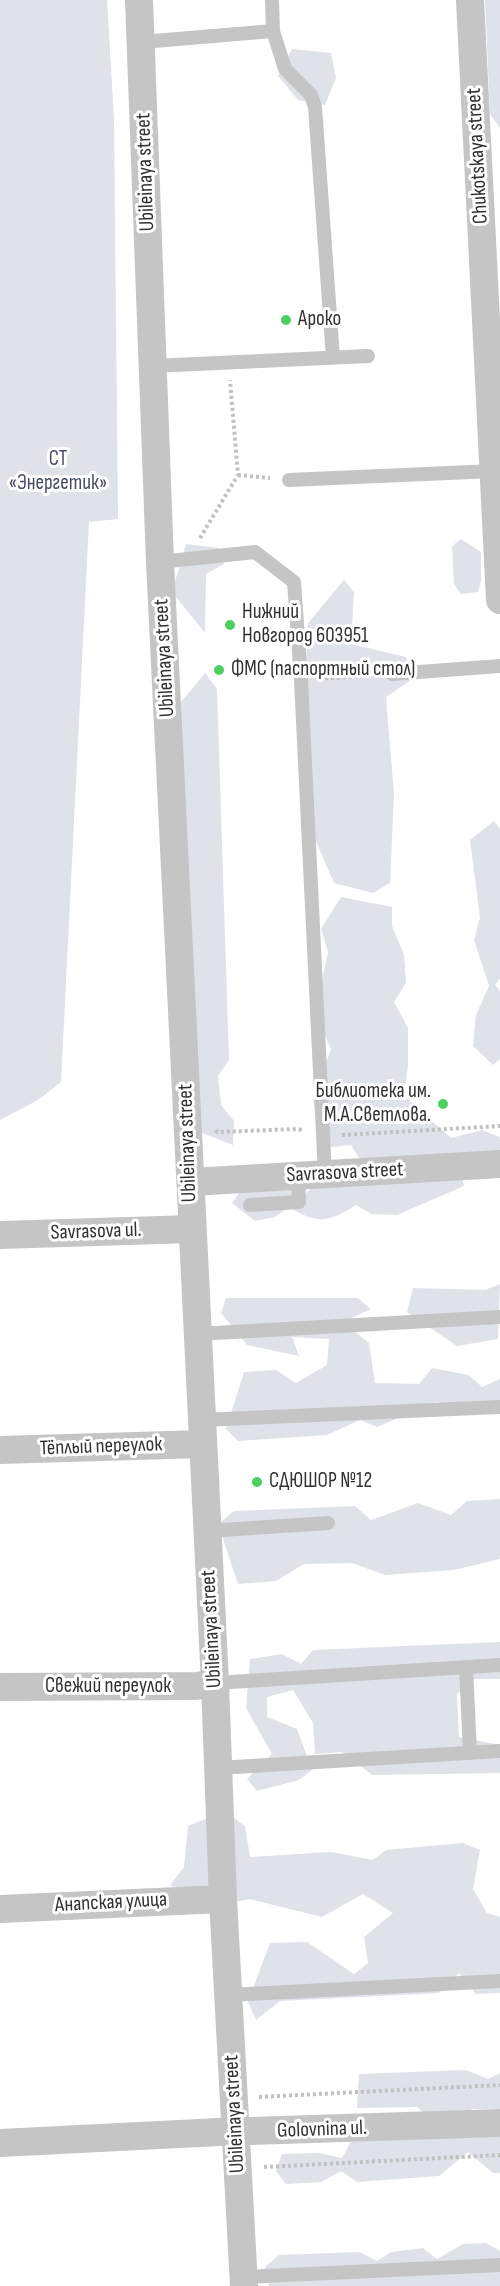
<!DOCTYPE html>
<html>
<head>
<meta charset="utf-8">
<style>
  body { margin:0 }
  canvas { display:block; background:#fff }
</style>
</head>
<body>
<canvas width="500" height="2286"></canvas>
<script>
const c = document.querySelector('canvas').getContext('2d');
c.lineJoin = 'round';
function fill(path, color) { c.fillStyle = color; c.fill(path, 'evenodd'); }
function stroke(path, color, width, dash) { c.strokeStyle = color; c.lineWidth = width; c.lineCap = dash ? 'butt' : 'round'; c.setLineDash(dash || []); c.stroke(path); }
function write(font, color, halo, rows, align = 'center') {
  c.font = font + ' "Sofia Sans Condensed",sans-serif'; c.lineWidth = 6; c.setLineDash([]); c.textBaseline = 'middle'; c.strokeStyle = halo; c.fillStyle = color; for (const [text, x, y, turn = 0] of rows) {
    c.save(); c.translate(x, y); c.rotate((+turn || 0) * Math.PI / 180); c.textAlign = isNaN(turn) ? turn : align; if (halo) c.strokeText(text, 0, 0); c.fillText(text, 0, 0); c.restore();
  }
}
const green = new Path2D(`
  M 0,0 L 107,0 L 114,119 L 118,519 L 89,522 L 61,1082 L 38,1100 L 0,1120 Z
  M 485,0 L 500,0 L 500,128 L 490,114 Z
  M 292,49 L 331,53 L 336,78 L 325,105 L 298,100 L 278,76 Z
  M 461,539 L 481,552 L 481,581 L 478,592 L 461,594 L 454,584 L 452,546 Z
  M 186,544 L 219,548 L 224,564 L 206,574 L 205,633 L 172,592 Z
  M 344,580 L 354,592 L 351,644 L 406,657 L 411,680 L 386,697 L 394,794 L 390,883 L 373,893 L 334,883 L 314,837 L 306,662 L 308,623 Z
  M 205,673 L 217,689 L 229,1060 L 218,1076 L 221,1105 L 234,1121 L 233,1145 L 202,1133 L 181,943 L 177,707 Z
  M 494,821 L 500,829 L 500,979 L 495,985 L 500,991 L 500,1059 L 493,1065 L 473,1046 L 476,1015 L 489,986 L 474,940 L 480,918 L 470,840 Z
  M 341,897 L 392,907 L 392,926 L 404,955 L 406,983 L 394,1002 L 408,1028 L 408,1065 L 404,1096 L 451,1138 L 482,1130 L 500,1137 L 500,1154 L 461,1173 L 464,1186 L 397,1215 L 372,1214 L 356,1205 C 329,1222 318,1225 289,1207 L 275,1217 L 255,1221 L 232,1203 L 252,1174 L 305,1194 L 336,1168 L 364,1166 L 351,1145 L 321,1148 L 313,1098 L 331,1049 L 315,1011 L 328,952 L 321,929 Z
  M 500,1284 L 498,1339 L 457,1346 L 407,1312 L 413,1288 L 485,1290 Z
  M 226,1298 L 358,1298 L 371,1309 L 343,1322 L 369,1343 L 375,1383 L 419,1384 L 432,1368 L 469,1375 L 482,1387 L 500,1379 L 500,1403 L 476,1411 L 437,1402 L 377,1427 L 360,1420 L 327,1435 L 238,1441 L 226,1429 L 244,1372 L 276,1370 L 296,1383 L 327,1365 L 329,1339 L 292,1337 L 299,1356 L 247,1345 L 221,1313 Z
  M 500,1499 L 500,1559 L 454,1570 L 385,1575 L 352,1563 L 304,1564 L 276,1581 L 238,1584 L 218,1524 L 234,1511 L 355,1506 L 371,1520 L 418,1503 L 451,1515 L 467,1501 Z
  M 500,1642 L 500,1679 L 475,1679 L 457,1694 L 459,1737 L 500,1745 L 500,1773 L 372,1775 L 342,1752 L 315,1754 L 313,1723 L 293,1690 L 267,1697 L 267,1717 L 297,1729 L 312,1770 L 299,1780 L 257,1791 L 247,1779 L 272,1754 L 246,1708 L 250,1659 L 282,1654 L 301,1664 L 313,1650 Z
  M 225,1811 L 245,1826 L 250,1857 L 331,1852 L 373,1860 L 386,1850 L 463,1843 L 480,1850 L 473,1889 L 487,1913 L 500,1917 L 500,1993 L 476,1994 L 459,1973 L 439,1993 L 280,2001 L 256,2020 L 248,2002 L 270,1943 L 307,1942 L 354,1974 L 368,1963 L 364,1937 L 393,1913 L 363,1894 L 322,1917 L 249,1899 L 214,1907 L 170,1885 L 184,1867 L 188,1826 Z
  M 466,2070 L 488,2079 L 500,2073 L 500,2109 L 471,2109 L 468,2130 L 500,2120 L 500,2173 L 493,2173 L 468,2152 L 439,2176 L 357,2182 L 341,2171 L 321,2182 L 286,2184 L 276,2171 L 282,2154 L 319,2153 L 342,2158 L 363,2120 L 430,2119 L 417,2107 L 357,2108 L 359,2074 Z
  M 486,2243 L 500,2251 L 500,2286 L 269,2286 L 265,2267 L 279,2255 L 359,2252 L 377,2261 L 391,2252 L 423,2248 L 437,2259 L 463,2244 Z`);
const path = new Path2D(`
  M 238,475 L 270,478
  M 200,538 L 238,475 L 230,380
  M 319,679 L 375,675
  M 216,1130 L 217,1132 L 297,1129 L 302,1130
  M 342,1135 L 500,1126
  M 259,2097 L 500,2085
  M 264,2167 L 500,2155`);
const service = new Path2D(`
  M 273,31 L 285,69 L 311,95 L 315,107 L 333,358
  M 142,42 L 273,31 L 272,0
  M 153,366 L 368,356
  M 289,480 L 494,471
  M 160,562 L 255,552 L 294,582 L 301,680 L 325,1175
  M 392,674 L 500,666
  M 250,1205 L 299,1202 L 298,1176
  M 197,1334 L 500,1317
  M 201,1420 L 500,1407
  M 207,1531 L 328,1523
  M 466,1667 L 470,1753
  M 215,1683 L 500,1665
  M 218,1768 L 500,1751
  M 228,1995 L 500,1981
  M 244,2277 L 500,2265`);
const minor = new Path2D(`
  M 139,0 L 160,562 L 215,1683 L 223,1899 L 244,2286
  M 470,0 L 500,600
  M 191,1182 L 500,1164
  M 0,1235 L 192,1229
  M 0,1450 L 203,1444
  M 0,1687 L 196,1686 L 215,1683
  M 0,1909 L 223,1899
  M 0,2143 L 219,2132 L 500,2123`);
const markers = [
  [286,320,6,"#4bd061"],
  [230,625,6,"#4bd061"],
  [219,670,6,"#4bd061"],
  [443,1104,6,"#4bd061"],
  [257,1482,6,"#4bd061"]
];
const streetNames = [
  ["Chukotskaya street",478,156,-93],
  ["Ubileinaya street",146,172,-92],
  ["Ubileinaya street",165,658,-93],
  ["Ubileinaya street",188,1143,-92],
  ["Savrasova street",345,1173,-3],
  ["Savrasova ul.",96,1232,-2],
  ["Тёплый переулок",101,1447,-2],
  ["Ubileinaya street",212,1629,-93],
  ["Свежий переулок",108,1687],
  ["Анапская улица",111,1903,-3],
  ["Ubileinaya street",235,2114,-93],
  ["Golovnina ul.",322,2130,-2]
];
const poiNames = [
  ["Ароко",298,320],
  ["Нижний",242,613],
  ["Новгород 603951",242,637],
  ["ФМС (паспортный стол)",231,670],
  ["Библиотека им.",431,1092,"right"],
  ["М.А.Светлова.",431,1116,"right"],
  ["СДЮШОР №12",269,1482]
];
const parkNames = [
  ["СТ",58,460],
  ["«Энергетик»",58,484]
];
fill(green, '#dfe2e9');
stroke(path, '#c1c1c1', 4, [3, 3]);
stroke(service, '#c5c5c5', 14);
stroke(minor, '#c5c5c5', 28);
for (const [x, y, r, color] of markers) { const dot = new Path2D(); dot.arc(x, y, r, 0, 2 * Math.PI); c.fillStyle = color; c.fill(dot); stroke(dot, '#fff', 2); }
write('21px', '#313131', '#fff', streetNames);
write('21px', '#313131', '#fff', poiNames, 'left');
write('21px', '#444c68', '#fff', parkNames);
</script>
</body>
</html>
